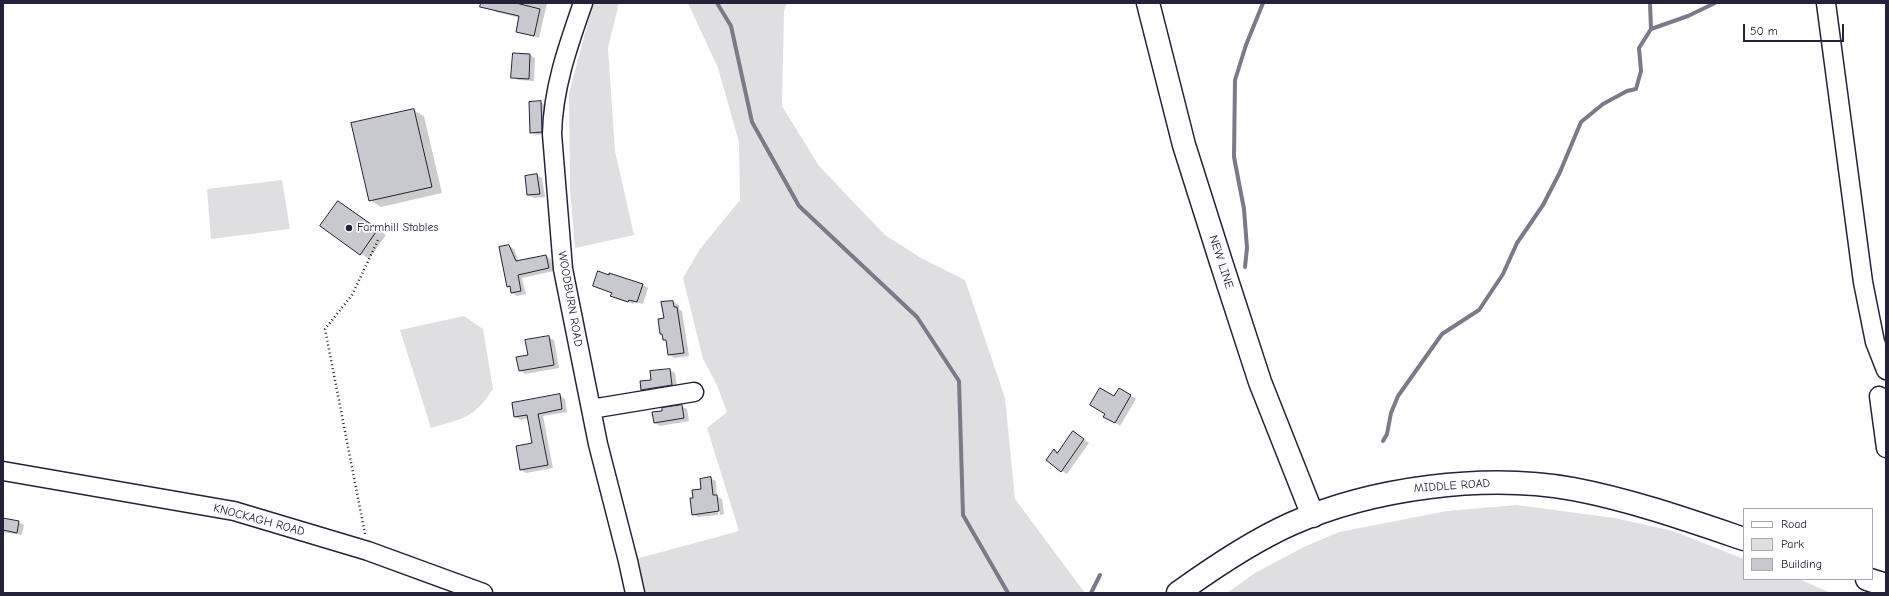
<!DOCTYPE html>
<html>
<head>
<meta charset="utf-8">
<style>
  body { margin:0 }
  #map { position:relative; width:1889px; height:596px; overflow:hidden; background:#fff; font-family:"Comic Neue",sans-serif }
  canvas { display:block }
  .frame { position:absolute; inset:0; border:4px solid #22223b; pointer-events:none }
  .legend { position:absolute; left:1743px; top:508px; width:130px; height:72px; box-sizing:border-box; background:#fff; border:1px solid #a7a7b1; margin:0; padding:5px 7px; list-style:none; font-size:12px; color:#22223b }
  .legend li { display:flex; align-items:center; gap:8px; height:20px }
  .legend b { width:20px; border:1px solid #a7a7b1 }
  .scale { position:absolute; left:1743px; top:24px; width:101px; height:18px; box-sizing:border-box; border:2px solid #22223b; border-top:0; padding-left:5px; font-size:12px; line-height:14px; white-space:nowrap; color:#22223b; -webkit-text-stroke:3px #fff; paint-order:stroke }
</style>
</head>
<body>
<div id="map">
<canvas width="1889" height="596"></canvas>
<div class="frame"></div>
<ul class="legend">
<li><b style="height:5px;background:#fff"></b>Road</li>
<li><b style="height:11px;background:#dfdfe2"></b>Park</li>
<li><b style="height:11px;background:#c8c8cf"></b>Building</li>
</ul>
<div class="scale">50 m</div>
</div>
<script>
const c = document.querySelector('canvas').getContext('2d');
c.lineJoin = 'round';
function fill(path, color) { c.fillStyle = color; c.fill(path, 'evenodd'); }
function stroke(path, color, width, dash) { c.strokeStyle = color; c.lineWidth = width; c.lineCap = dash ? 'butt' : 'round'; c.setLineDash(dash || []); c.stroke(path); }
function write(font, color, halo, rows, align = 'center') {
  c.font = font + ' "Comic Neue",sans-serif'; c.lineWidth = 3.5; c.setLineDash([]); c.textBaseline = 'middle'; c.strokeStyle = halo; c.fillStyle = color; for (const [text, x, y, turn = 0] of rows) {
    c.save(); c.translate(x, y); c.rotate((+turn || 0) * Math.PI / 180); c.textAlign = isNaN(turn) ? turn : align; if (halo) c.strokeText(text, 0, 0); c.fillText(text, 0, 0); c.restore();
  }
}
const green = new Path2D(`
  M 593,3 L 619,3 L 608,48 L 615,151 L 634,235 L 575,248 L 570,188 L 569,93 Z
  M 688,3 L 787,3 L 784,11 L 782,106 L 819,166 L 885,235 L 921,258 L 965,280 L 1005,398 L 1015,499 L 1085,593 L 641,593 L 632,560 L 739,531 L 707,428 L 727,412 L 717,385 L 703,359 L 683,278 L 700,249 L 740,200 L 739,142 L 718,68 Z
  M 282,180 L 290,229 L 211,239 L 207,189 Z
  M 464,316 L 483,329 L 493,389 C 473,419 464,418 431,428 L 400,330 Z
  M 1517,505 L 1614,518 L 1673,531 L 1744,559 L 1744,579 L 1799,579 L 1831,593 L 1227,593 L 1255,573 L 1304,547 L 1339,532 L 1447,511 Z`);
const shadow = new Path2D(`
  M 492,3 L 511,3 L 521,5 L 520,3 L 547,3 L 539,38 L 517,31 L 520,18 L 496,12 L 491,9 Z
  M 514,54 L 530,55 L 535,58 L 534,81 L 518,80 L 512,77 Z
  M 540,102 L 546,105 L 547,134 L 536,135 L 531,132 Z
  M 413,110 L 424,116 L 442,193 L 381,207 L 370,200 Z
  M 537,175 L 542,178 L 545,197 L 534,198 L 528,195 Z
  M 346,207 L 386,235 L 369,259 L 322,226 Z
  M 509,246 L 514,249 L 519,262 L 546,256 L 551,259 L 554,271 L 522,278 L 526,294 L 517,296 L 512,293 L 511,288 L 508,286 Z
  M 609,276 L 643,285 L 648,288 L 643,304 L 635,302 L 634,304 L 617,299 L 612,296 L 612,293 L 600,288 Z
  M 673,302 L 679,305 L 679,309 L 682,311 L 689,356 L 675,358 L 669,355 L 667,341 L 664,339 L 665,319 L 662,303 Z
  M 548,337 L 554,340 L 559,368 L 525,374 L 520,370 L 529,356 Z
  M 670,370 L 675,373 L 677,388 L 648,393 L 642,389 Z
  M 1119,389 L 1136,399 L 1120,426 L 1105,416 Z
  M 559,395 L 565,399 L 567,412 L 543,416 L 553,468 L 526,473 L 521,470 L 533,444 L 529,418 L 521,420 L 515,417 Z
  M 681,406 L 687,409 L 689,421 L 660,426 L 655,423 L 664,411 Z
  M 1079,436 L 1089,443 L 1067,474 L 1062,471 L 1054,450 L 1059,453 Z
  M 710,478 L 716,481 L 718,515 L 698,517 L 693,514 L 694,499 Z
  M 718,497 L 722,499 L 724,514 L 720,515 Z
  M 3,519 L 18,522 L 24,525 L 22,535 L 3,532 Z`);
const stream = new Path2D(`
  M 717,3 L 731,26 L 752,122 L 799,206 L 917,317 L 959,381 L 963,515 L 1008,593
  M 1650,3 L 1651,29
  M 1245,267 L 1247,248 L 1244,209 L 1234,157 L 1235,80 L 1246,45 L 1263,3
  M 1383,441 L 1387,434 L 1391,413 L 1398,396 L 1442,334 L 1479,310 L 1503,274 L 1517,243 L 1543,205 L 1560,172 L 1581,122 L 1603,104 L 1627,91 L 1636,89 L 1641,71 L 1639,48 L 1651,29 L 1688,16 L 1715,3
  M 1091,593 L 1100,575`);
const building = new Path2D(`
  M 481,3 L 516,3 L 540,9 L 534,36 L 516,32 L 519,16 L 480,7 Z
  M 513,53 L 530,54 L 529,79 L 511,78 Z
  M 541,101 L 542,132 L 530,133 L 529,102 Z
  M 414,109 L 432,187 L 369,201 L 351,123 Z
  M 537,174 L 540,194 L 527,195 L 525,176 Z
  M 338,201 L 378,229 L 360,255 L 320,226 Z
  M 509,245 L 516,261 L 546,255 L 549,268 L 518,275 L 521,291 L 511,293 L 510,286 L 507,287 L 499,247 Z
  M 598,271 L 609,275 L 609,273 L 643,284 L 637,302 L 629,300 L 628,302 L 610,296 L 612,293 L 593,286 Z
  M 673,301 L 674,307 L 677,307 L 684,353 L 668,355 L 666,340 L 663,340 L 662,334 L 660,334 L 658,319 L 664,318 L 661,302 Z
  M 549,336 L 554,365 L 519,371 L 516,357 L 528,355 L 525,340 Z
  M 670,369 L 672,385 L 641,390 L 640,381 L 651,380 L 650,371 Z
  M 1100,388 L 1114,396 L 1119,388 L 1131,395 L 1115,423 L 1103,417 L 1105,414 L 1090,405 Z
  M 560,394 L 562,409 L 538,414 L 548,465 L 520,470 L 516,446 L 532,443 L 527,415 L 514,417 L 512,403 Z
  M 682,405 L 684,418 L 654,423 L 652,412 L 662,411 L 662,408 Z
  M 1073,431 L 1084,439 L 1061,472 L 1046,460 L 1054,449 L 1057,453 Z
  M 711,477 L 713,495 L 717,495 L 719,511 L 692,515 L 690,498 L 693,498 L 692,490 L 701,489 L 700,479 Z
  M 3,518 L 19,521 L 17,533 L 3,530 Z`);
const path = new Path2D(`
  M 365,534 L 325,329 L 352,295 L 379,238`);
const minor = new Path2D(`
  M 583,3 C 568,46 553,88 552,134 L 563,269 L 598,444 L 628,561 L 635,593
  M 1826,3 L 1863,282 L 1875,342 L 1886,370
  M 1879,396 L 1886,448
  M 591,409 L 694,392
  M 3,471 L 234,511 L 368,551 L 483,593`);
const major = new Path2D(`
  M 1148,3 L 1184,145 L 1221,262 L 1260,382 L 1313,516
  M 1867,579 L 1886,585
  M 1178,593 C 1214,567 1251,542 1291,524 C 1372,488 1485,473 1573,489 C 1631,500 1688,520 1744,539`);
const markers = [
  [349,228,4,"#22223b"]
];
const poiNames = [
  ["Farmhill Stables",357,228]
];
const streetNames = [
  ["NEW LINE",1221,262,72],
  ["WOODBURN ROAD",570,299,80],
  ["MIDDLE ROAD",1452,486,-4],
  ["KNOCKAGH ROAD",259,520,15]
];
fill(green, '#dfdfe2');
fill(shadow, '#0003');
stroke(stream, '#7a7a88', 4);
fill(building, '#c8c8cf');
stroke(building, '#22223b', 1);
stroke(minor, '#22223b', 21);
stroke(major, '#22223b', 25);
stroke(path, '#22223b', 2.5, [1, 3]);
stroke(minor, '#fff', 18);
stroke(major, '#fff', 22);
for (const [x, y, r, color] of markers) { const dot = new Path2D(); dot.arc(x, y, r, 0, 2 * Math.PI); c.fillStyle = color; c.fill(dot); stroke(dot, '#fff', 1.5); }
write('12px', '#22223b', '#fff', poiNames, 'left');
write('12px', '#22223b', '#fff', streetNames);
</script>
</body>
</html>
